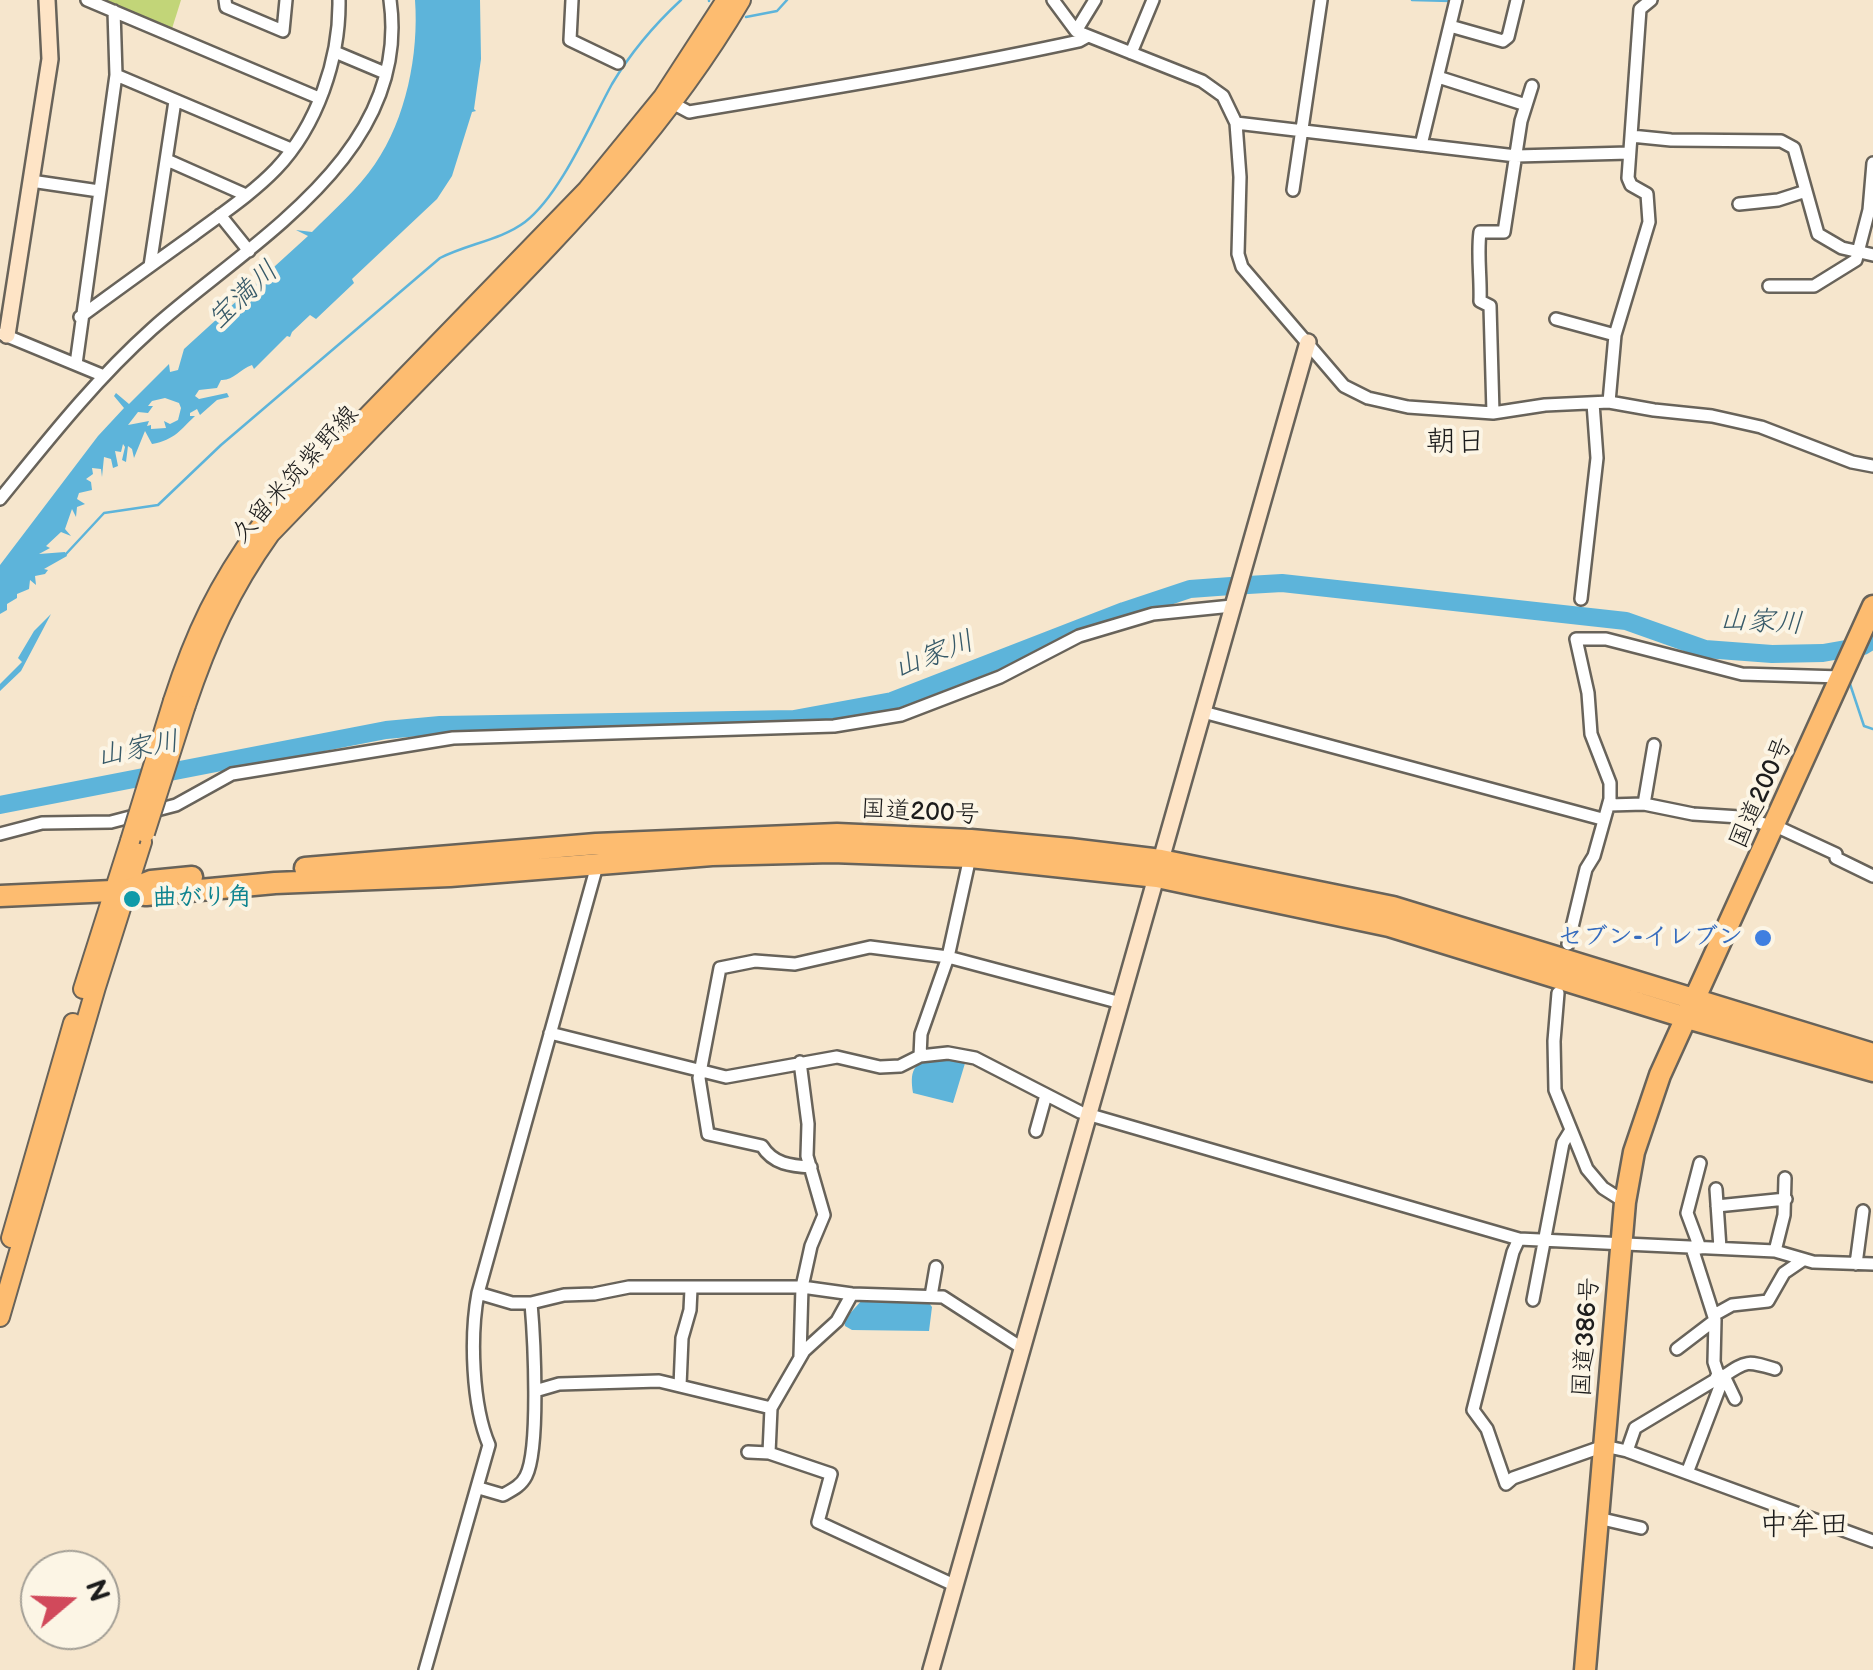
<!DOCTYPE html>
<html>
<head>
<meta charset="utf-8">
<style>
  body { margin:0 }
  #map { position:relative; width:1873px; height:1670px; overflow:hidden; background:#f6e6cd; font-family:"Balsamiq Sans",sans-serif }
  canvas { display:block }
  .north { position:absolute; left:20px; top:1550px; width:100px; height:100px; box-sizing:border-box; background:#fcf5e5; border:2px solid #a29e95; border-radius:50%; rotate:71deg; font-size:28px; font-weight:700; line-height:40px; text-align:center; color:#1c1c1c }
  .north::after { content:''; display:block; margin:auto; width:35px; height:45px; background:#d1495b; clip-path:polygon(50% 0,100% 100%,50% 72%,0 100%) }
</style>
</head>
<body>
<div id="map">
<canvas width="1873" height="1670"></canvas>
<div class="north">N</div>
</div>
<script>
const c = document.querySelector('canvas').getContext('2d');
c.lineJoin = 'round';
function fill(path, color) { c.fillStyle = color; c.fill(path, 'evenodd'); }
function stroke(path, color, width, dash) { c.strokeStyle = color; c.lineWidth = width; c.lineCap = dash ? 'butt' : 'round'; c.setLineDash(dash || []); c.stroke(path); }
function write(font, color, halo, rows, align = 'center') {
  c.font = font + ' "Balsamiq Sans","Klee One",sans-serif'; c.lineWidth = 8; c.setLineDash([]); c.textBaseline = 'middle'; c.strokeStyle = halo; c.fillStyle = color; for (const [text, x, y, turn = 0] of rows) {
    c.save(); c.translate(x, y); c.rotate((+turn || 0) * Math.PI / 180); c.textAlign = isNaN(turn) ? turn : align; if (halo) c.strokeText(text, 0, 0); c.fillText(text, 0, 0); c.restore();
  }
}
const green = new Path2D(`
  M 86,0 L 181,0 L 170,35 Z`);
const water = new Path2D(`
  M 415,0 L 480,0 L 481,59 L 474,109 L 476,111 L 472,112 L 452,176 L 437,199 L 352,279 L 354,283 L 316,319 L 310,315 L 292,332 L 290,337 L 287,336 L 254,369 L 252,365 C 240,369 233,381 221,380 L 217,388 L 199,390 L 195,396 L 199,399 L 227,393 L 229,397 L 217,400 L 200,415 L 197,409 L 190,413 L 190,416 L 195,416 C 181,429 175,440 152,444 L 145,431 L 134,458 L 132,449 L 128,446 L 126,462 L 122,460 L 125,447 L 123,444 L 121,452 L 115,451 L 118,466 L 113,468 L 111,459 L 104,457 L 102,477 L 101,469 L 92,468 L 93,474 L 86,479 L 91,482 L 92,490 L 79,493 L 77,499 L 85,504 L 77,507 L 76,517 L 72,509 L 65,529 L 71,536 L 61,532 L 46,546 L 50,548 L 39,554 L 65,552 L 67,556 L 44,569 L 48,570 L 45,574 L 35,576 L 36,585 L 30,580 L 29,589 L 17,594 L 17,598 L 7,604 L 7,610 L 0,614 L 0,565 L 98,436 L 124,408 L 114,396 L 116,393 L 129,404 L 169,364 L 170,372 L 178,370 L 184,349 L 308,236 L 296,230 L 312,232 C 333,211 358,189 375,164 C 406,119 419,54 415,0 ZM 165,398 L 179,403 L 181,408 L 178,420 L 170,424 L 164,421 L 166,428 L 151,429 L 151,425 L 147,426 L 149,421 L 128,425 L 138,412 L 148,413 L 153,406 L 148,406 L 152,401 Z
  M 51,614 L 21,671 L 0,691 L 0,684 L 22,662 L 18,658 L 34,631 Z
  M 934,1058 L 966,1060 L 953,1103 L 913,1093 C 910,1072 912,1063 934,1058 Z
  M 863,1299 L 929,1303 L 932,1307 L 929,1331 L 852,1330 L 845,1326 L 844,1320 Z`);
const stream = new Path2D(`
  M 709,0 L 709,1
  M 1412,0 L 1451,1
  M 746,17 L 777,11 L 787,0
  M 65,555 L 104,513 L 158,505 L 221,445 L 440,258 C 467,244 501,240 525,222 C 561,194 590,124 612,84 C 631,52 654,25 681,0
  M 1850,684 L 1864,726 L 1873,729`);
const river = new Path2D(`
  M 0,805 L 386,730 L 440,725 L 794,719 L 892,701 L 1124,611 L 1190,589 L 1231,586 L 1282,583 L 1626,621 L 1705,649 L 1772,654 L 1823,653 L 1863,646 L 1873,640`);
const street = new Path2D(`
  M 87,0 L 319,98
  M 225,0 L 226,7 L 283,31 L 286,0
  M 572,0 L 570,40 L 618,63
  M 1053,0 L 1076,31 L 1202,81 L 1223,96 L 1236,123 L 1240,177 L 1238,254 L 1242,267 L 1344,386 L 1368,398 L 1408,407 L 1493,413 L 1545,405 L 1609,402 L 1654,410 L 1712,416 L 1761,427 L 1852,462 L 1873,466
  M 1450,26 L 1503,41 L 1508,37 L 1517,0
  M 1076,31 L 1095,0
  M 335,52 L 385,73
  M 1131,53 L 1153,0
  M 116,75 L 291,149
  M 1438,77 L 1526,105
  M 674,104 L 689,112 C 820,90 950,69 1079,41 L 1088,36
  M 1236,123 L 1516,156 L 1629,153
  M 1631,136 L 1671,140 L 1781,141 L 1794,148 L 1818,234 L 1842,248 L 1873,255
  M 1421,145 L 1456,0
  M 167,160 L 246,195
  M 31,181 L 99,191
  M 1293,190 L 1321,0
  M 1739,204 L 1778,200 L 1806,191
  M 220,215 L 249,251
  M 150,266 L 175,101
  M 1769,286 L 1814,286 L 1856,260 L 1869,210 L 1873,163
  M 80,317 C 117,290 154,263 192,236 C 220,215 252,194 276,169 C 317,126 340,59 339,0
  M 1556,319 L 1615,335
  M 2,334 L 104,376
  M 76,364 L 116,75 L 114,11
  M 1609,402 L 1615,335 L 1649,222 L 1647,194 L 1631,185 L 1628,178 L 1640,9 L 1651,0
  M 1493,413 L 1490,306 L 1480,301 C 1481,278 1477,255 1480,232 L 1504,232 L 1521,121 L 1532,86
  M 0,499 C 48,440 95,380 152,329 C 249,242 412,155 390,0
  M 1581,599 L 1597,458 L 1593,403
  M 1203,712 L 1602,819
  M 1644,804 L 1654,745
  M 1609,805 L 1644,804 L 1693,814 L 1740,817 L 1782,829 L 1836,854 L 1836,858 L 1873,876
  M 0,834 L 42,823 L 111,822 L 176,805 L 232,774 L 453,738 L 834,726 L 901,715 L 1000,677 L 1079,636 L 1153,614 L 1232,606
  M 1568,944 L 1586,869 L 1594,856 L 1610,799 L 1610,783 L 1591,734 L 1588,693 L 1576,639 L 1606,639 L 1742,674 L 1841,677
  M 1558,993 L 1554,1041 L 1555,1090 L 1587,1169 L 1603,1188 L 1625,1202
  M 550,1033 L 726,1077 L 837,1057 L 880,1067 L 900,1066 L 920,1056 L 948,1053 L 975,1058 L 1080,1112 L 1519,1239 L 1775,1251 L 1813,1262 L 1873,1264
  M 920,1056 L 921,1034 L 948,957 L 970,857
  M 1036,1131 L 1046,1095
  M 1700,1163 L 1687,1213 L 1700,1248
  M 811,1167 C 791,1166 773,1164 762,1146 L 708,1134 L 699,1078 L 720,968 L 755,961 L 795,964 L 870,947 L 948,957 L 1121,1003
  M 1716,1189 L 1720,1248
  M 1717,1206 L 1786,1199
  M 1519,1239 L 1513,1252 L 1473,1410 L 1487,1429 L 1506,1484 L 1513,1478 L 1604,1446 L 1627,1451 L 1873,1541
  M 1775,1251 L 1784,1215 L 1785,1178
  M 1856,1264 L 1863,1211
  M 478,1293 L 512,1303 L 531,1303 L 564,1295 L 594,1294 L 629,1287 L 802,1287 L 852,1294 L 943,1297 L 1022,1348
  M 852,1294 L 837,1321 L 804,1351 L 771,1408 L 769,1453 L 831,1474 L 818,1522 L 954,1585
  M 931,1296 L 936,1267
  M 1533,1300 L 1563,1143 L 1571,1130
  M 1714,1315 L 1732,1305 L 1768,1301 L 1784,1273 L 1803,1260
  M 1677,1349 L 1715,1320
  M 800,1356 L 802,1287 L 811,1246 L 824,1215 L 807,1156 L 808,1124 L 800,1062
  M 1718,1374 L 1724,1376 C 1747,1360 1748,1361 1775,1369
  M 1724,1376 L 1735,1399
  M 680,1386 L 682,1338 L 690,1310 L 691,1289
  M 535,1391 L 559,1384 L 659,1381 L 771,1408
  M 1627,1451 L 1635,1428 L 1715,1380 L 1718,1374 L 1714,1362 L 1715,1320 L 1692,1248
  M 748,1452 L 769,1453
  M 1687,1473 L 1724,1376
  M 479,1488 L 503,1495 C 512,1490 521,1486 526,1476 C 540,1449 534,1337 531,1303
  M 1598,1518 L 1641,1528
  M 425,1670 L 489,1445 C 472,1405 470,1336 478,1293 L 598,862`);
const secondary = new Path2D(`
  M 7,335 L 50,59 L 47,0
  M 931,1670 L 1308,342`);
const primary = new Path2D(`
  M 173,701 C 195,633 218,585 260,527 L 587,190 L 663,97 L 726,0
  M 186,705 C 208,640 230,590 270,534 C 338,463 407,392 476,322 C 576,219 668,124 741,0
  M 83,989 L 130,841
  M 11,1238 L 73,1023
  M 0,1317 L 96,987 L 142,842`);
const highway = new Path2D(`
  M 305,868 L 596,844 L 837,834 L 971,840 L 1070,849 L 1161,860 L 1393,907 L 1873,1054
  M 128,890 L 151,881 L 192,877
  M 0,896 L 112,891 L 146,895 L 275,883 L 450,876 L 712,855 L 832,852 L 970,857 L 1157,877 L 1389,926 L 1687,1018 L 1873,1071
  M 1585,1670 L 1625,1202 L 1634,1152 L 1660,1075 L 1873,606`);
const primaryBridge = new Path2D(`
  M 145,833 L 186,705
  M 130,841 L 173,701`);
const markers = [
  [132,899,10,"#0f9aa8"],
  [1763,938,10,"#3f7fe0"]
];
const streetNames = [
  ["久留米筑紫野線",296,475,-48],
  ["国道200号",1762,793,-66],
  ["国道200号",920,813,3],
  ["国道386号",1587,1337,-86]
];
const cultureNames = [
  ["曲がり角",152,899]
];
const shopNames = [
  ["セブン-イレブン",1743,938]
];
const waterNames = [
  ["宝満川",244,296,-43],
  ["山家川",1761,623,3],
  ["山家川",934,656,-21],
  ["山家川",138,750,-11]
];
const quarterNames = [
  ["朝日",1456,443],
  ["中牟田",1804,1526]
];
fill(green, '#c2d578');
fill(water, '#5db4da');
stroke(stream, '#5db4da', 2.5);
stroke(river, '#5db4da', 18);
stroke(street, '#68635a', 16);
stroke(secondary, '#68635a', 20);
stroke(primary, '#68635a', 22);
stroke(highway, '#68635a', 25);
stroke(street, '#fff', 11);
stroke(secondary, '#fee4c6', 15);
stroke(primary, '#fdbc70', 18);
stroke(highway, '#fdbc70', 20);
stroke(primaryBridge, '#68635a', 22, []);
stroke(primaryBridge, '#fdbc70', 18);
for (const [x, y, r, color] of markers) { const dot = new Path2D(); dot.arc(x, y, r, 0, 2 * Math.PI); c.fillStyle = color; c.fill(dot); stroke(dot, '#fcf5e5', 4); }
write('25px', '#1c1c1c', '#fcf5e5', streetNames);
write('bold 25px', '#0d838f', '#fcf5e5', cultureNames, 'left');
write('bold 25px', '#366cbe', '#fcf5e5', shopNames, 'right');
write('italic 28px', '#365968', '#fcf5e5', waterNames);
write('30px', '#1c1c1c', '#fcf5e5', quarterNames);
</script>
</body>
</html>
